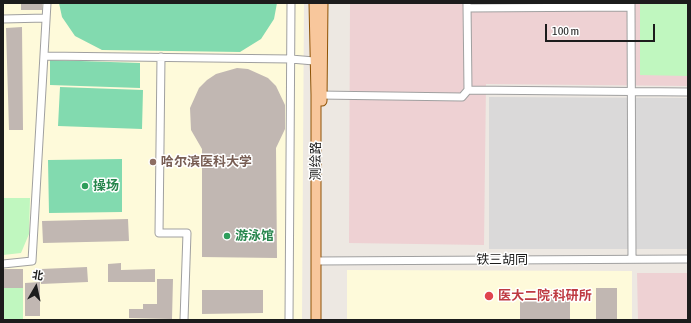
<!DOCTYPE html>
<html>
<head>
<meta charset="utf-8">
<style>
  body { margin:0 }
  #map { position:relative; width:691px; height:323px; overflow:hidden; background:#ede8e2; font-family:"Asap Condensed","Noto Sans SC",sans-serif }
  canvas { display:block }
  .frame { position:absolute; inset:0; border:4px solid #1c1c1c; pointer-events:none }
  .north { position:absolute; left:16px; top:267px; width:40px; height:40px; -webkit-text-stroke:3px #fff; paint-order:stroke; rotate:9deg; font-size:11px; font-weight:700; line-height:16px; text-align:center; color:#1c1c1c }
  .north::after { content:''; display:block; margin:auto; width:14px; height:18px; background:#1c1c1c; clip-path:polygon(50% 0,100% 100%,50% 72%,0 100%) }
  .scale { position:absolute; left:545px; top:24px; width:110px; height:18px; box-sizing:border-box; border:2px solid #1c1c1c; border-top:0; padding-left:5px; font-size:12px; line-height:14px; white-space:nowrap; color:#1c1c1c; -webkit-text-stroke:3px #fff; paint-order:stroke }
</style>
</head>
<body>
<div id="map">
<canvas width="691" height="323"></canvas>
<div class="frame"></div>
<div class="north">北</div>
<div class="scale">100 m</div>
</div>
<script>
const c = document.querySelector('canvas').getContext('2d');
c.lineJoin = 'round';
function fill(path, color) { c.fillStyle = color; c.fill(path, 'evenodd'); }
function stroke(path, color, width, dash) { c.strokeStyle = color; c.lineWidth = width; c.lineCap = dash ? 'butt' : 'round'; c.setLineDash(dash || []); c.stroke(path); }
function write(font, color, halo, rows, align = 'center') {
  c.font = font + ' "Asap Condensed","Noto Sans SC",sans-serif'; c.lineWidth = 3; c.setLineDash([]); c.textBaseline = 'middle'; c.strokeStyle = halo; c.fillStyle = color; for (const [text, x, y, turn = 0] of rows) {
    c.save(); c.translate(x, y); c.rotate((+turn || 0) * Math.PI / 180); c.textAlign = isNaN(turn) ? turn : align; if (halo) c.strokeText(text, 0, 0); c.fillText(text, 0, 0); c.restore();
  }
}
const residential = new Path2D(`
  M 489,97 L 688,98 L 688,249 L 489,249 Z`);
const commercial = new Path2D(`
  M 350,3 L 688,3 L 688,86 L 486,84 L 484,245 L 349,243 Z
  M 637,273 L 688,273 L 688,320 L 638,320 Z`);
const education = new Path2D(`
  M 3,3 L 304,3 L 302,320 L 3,320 Z
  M 347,270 L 632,271 L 632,320 L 347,320 Z`);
const park = new Path2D(`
  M 640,3 L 688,3 L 688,76 L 640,75 Z
  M 3,198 L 30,198 L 29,234 L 21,253 L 3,255 Z
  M 3,288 L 23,288 L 23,320 L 3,320 Z`);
const pitch = new Path2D(`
  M 59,3 L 277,3 L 274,19 L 261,39 L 240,52 L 102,50 L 75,36 L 62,17 Z
  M 50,60 L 140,63 L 140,88 L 50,85 Z
  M 60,87 L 143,90 L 142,129 L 58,126 Z
  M 122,159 L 122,212 L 49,213 L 48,160 Z`);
const building = new Path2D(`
  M 21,3 L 42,3 L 42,10 L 21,10 Z
  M 22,27 L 23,130 L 9,130 L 6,28 Z
  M 237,68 L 248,69 L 268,78 L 276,86 L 285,105 L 285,129 L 276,148 L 277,258 L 202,257 L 202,149 L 191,130 L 190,108 L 199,88 L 207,80 L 216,74 Z
  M 128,219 L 129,241 L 43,243 L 42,221 Z
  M 121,263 L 121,270 L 155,269 L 155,282 L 108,282 L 108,264 Z
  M 87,267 L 88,282 L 41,284 L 41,269 Z
  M 3,269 L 23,269 L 23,288 L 3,288 Z
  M 157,279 L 173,279 L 172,319 L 129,318 L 129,309 L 143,309 L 143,304 L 157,304 Z
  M 40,282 L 40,316 L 25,316 L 25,283 Z
  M 596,288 L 617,288 L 617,320 L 596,320 Z
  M 202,290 L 263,290 L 263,313 L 202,314 Z
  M 537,292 L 570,292 L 570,320 L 520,320 L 520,298 L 537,298 Z`);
const minor = new Path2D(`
  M 467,4 L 468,90
  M 631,7 L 632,259
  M 467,8 L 631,7 L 631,3
  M 3,19 L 46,18
  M 44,56 L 291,59 L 314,61
  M 161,57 L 159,233 L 187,233 L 184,320
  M 319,95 L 462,97 L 468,90 L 688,92
  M 316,261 L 688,259
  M 3,264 L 32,261 L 47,3
  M 289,320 L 291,3`);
const major = new Path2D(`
  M 314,3 L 316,95 L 316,320
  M 322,101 L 323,3`);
const markers = [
  [153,162,4,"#8d6e63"],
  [85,186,4,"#2e9e5b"],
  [227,236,4,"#2e9e5b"],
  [489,296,5,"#e0444e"]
];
const streetNames = [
  ["测绘路",316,161,-90],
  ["铁三胡同",502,260]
];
const educationNames = [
  ["哈尔滨医科大学",161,162]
];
const leisureNames = [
  ["操场",93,186],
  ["游泳馆",235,236]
];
const healthNames = [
  ["医大二院·科研所",498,296]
];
fill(residential, '#dad9d9');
fill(commercial, '#eed1d3');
fill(education, '#fefada');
fill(park, '#c0f7bf');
fill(pitch, '#82daaf');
fill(building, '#c1b7b2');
stroke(minor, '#a0a0a0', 9);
stroke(major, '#8e5306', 11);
stroke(minor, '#fff', 7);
stroke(major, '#f8c79c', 9);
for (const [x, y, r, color] of markers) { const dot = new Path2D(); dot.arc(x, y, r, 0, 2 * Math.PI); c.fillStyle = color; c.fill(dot); stroke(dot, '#fff', 1.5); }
write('13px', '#1c1c1c', '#fff', streetNames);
write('bold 13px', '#785e54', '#fff', educationNames, 'left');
write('bold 13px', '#27864d', '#fff', leisureNames, 'left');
write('bold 13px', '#be3a42', '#fff', healthNames, 'left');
</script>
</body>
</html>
